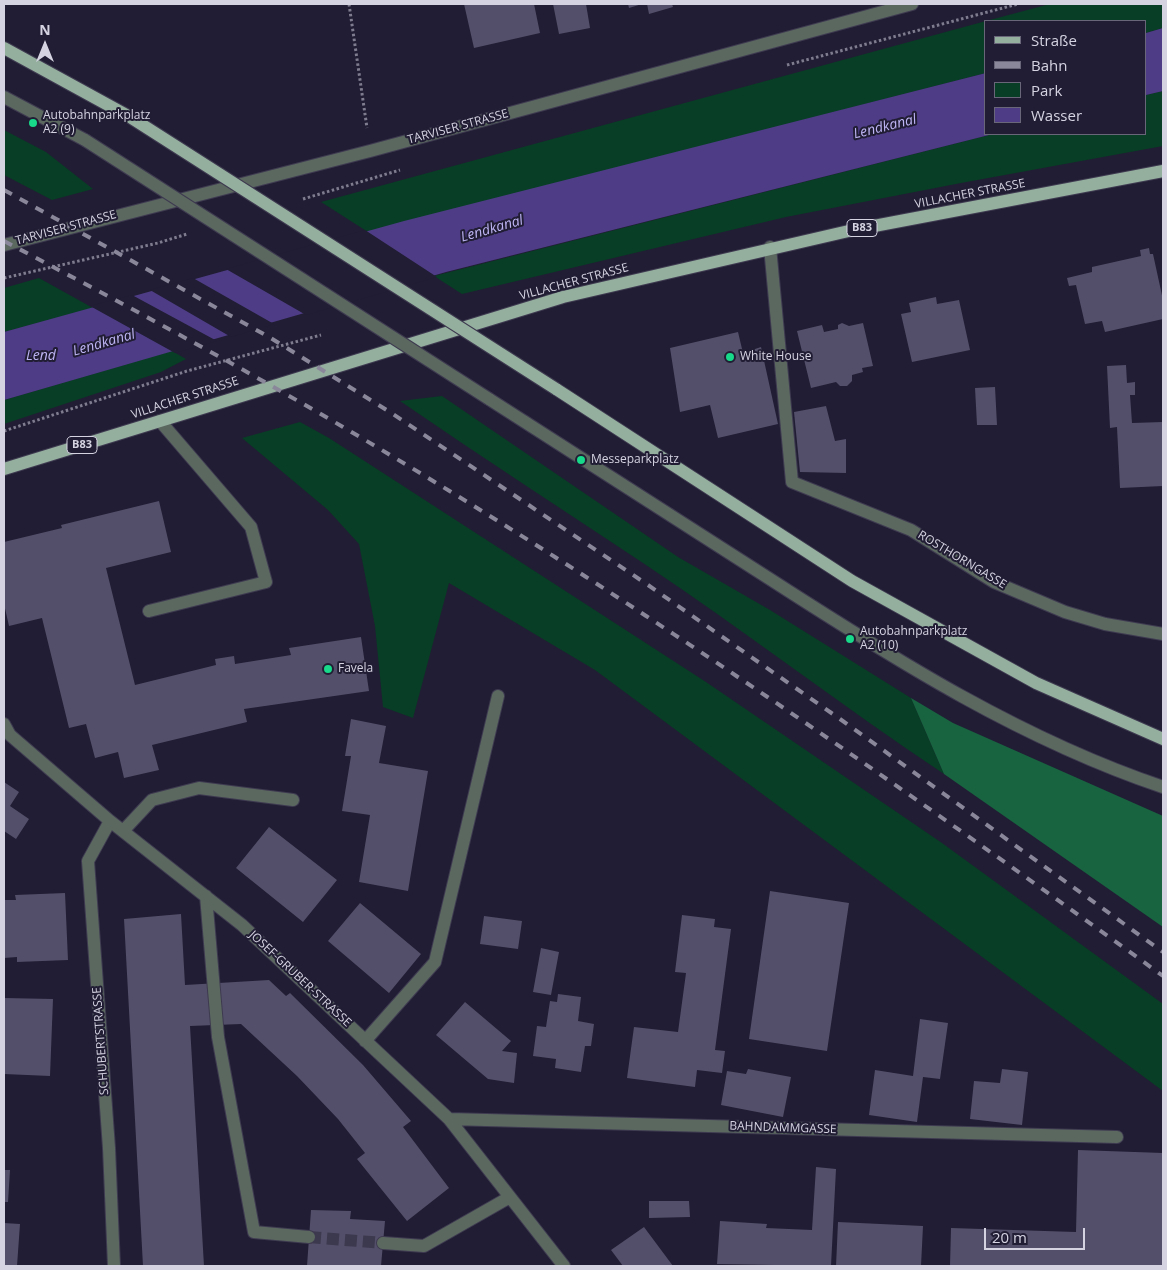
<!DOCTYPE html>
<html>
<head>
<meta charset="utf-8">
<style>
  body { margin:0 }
  #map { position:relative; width:1167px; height:1270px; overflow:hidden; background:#211d34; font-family:"Open Sans",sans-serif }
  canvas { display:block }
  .frame { position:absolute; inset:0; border:5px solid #d5d3e2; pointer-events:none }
  .legend { position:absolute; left:984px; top:20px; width:162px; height:115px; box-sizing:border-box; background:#211d34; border:1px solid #69667a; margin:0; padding:6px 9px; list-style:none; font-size:15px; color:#d5d3e2 }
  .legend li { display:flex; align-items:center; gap:10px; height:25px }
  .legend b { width:25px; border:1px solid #69667a }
  .north { position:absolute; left:20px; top:20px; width:50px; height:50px; -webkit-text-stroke:4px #211d34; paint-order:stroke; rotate:0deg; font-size:14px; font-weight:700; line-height:20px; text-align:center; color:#d5d3e2 }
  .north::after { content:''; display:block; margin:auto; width:18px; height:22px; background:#d5d3e2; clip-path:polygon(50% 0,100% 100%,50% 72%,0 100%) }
  .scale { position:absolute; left:984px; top:1228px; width:101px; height:22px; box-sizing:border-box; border:2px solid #d5d3e2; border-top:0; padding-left:6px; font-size:15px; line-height:18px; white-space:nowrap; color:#d5d3e2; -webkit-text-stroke:4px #211d34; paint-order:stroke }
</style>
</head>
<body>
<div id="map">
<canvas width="1167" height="1270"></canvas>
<div class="frame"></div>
<ul class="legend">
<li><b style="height:6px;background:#95af9f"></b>Straße</li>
<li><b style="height:6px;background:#8a879a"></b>Bahn</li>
<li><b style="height:14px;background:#083e25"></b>Park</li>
<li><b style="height:14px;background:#4e3d86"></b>Wasser</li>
</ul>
<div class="north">N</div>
<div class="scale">20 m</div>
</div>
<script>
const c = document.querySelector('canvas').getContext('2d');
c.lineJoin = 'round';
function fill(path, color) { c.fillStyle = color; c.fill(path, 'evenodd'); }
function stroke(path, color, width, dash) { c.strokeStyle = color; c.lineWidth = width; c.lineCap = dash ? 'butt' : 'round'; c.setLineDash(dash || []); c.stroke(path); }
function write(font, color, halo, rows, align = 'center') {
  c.font = font + ' "Open Sans",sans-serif'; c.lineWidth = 4; c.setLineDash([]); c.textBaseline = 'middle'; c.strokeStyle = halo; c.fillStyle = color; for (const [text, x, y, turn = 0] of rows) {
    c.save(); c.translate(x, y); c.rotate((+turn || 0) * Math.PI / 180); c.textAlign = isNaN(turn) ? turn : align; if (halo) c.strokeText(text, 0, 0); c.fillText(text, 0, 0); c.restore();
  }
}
const green = new Path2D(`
  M 1050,4 L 1163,4 L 1163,28 L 1146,33 L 1146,21 L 986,21 Z
  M 986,21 L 986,73 L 368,232 L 321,202 Z
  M 1163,91 L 1163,146 L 961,183 L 786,217 L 462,294 L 434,276 L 993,134 L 1146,134 L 1146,95 Z
  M 4,130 L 46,152 L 93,189 L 52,200 L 4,175 Z
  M 39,278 L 93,308 L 4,332 L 4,288 Z
  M 172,351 L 186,359 L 161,372 L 4,424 L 4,400 Z
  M 442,396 L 678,557 L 770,610 L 911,698 L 944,774 C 842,706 745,631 643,563 C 562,509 480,456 400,401 Z
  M 300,422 L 329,438 L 706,682 L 942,843 L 1163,1004 L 1163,1091 L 595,670 L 449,583 L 413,718 L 383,707 L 375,626 L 359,544 L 328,510 L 242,438 Z`);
const forest = new Path2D(`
  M 911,698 L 953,723 L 1163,816 L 1163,927 L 944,774 Z`);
const water = new Path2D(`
  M 1163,28 L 1163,91 L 1146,95 L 1146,33 Z
  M 986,73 L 986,134 L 993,134 L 446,272 L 4,400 L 4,332 L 404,221 Z`);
const pier = new Path2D(`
  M 365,230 L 437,277 L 306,315 L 226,269 Z
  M 193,278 L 274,324 L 231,337 L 150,290 Z
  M 132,295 L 217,341 L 175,353 L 90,306 Z`);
const building = new Path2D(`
  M 464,4 L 534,4 L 540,33 L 474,48 Z
  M 553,4 L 586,4 L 590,28 L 559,34 Z
  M 628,4 L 642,4 L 629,8 Z
  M 647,4 L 672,4 L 673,7 L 649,14 Z
  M 1149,248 L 1150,254 L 1153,254 L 1163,300 L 1163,319 L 1105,332 L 1102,321 L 1085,324 L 1076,285 L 1069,286 L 1067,278 L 1092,272 L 1092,267 L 1141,256 L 1140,250 Z
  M 936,297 L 937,304 L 959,300 L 970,350 L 912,362 L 901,314 L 911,312 L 909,303 Z
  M 842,323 L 849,326 L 863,323 L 873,366 L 862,368 L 863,372 L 852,375 L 852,381 L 847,386 L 840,386 L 836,382 L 811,388 L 797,331 L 822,325 L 824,332 L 838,329 L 838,325 Z
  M 738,332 L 743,353 L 761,347 L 778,424 L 718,438 L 710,405 L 680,412 L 670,348 Z
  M 1126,365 L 1127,383 L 1135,382 L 1135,395 L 1130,395 L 1132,423 L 1163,422 L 1163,486 L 1120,488 L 1117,427 L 1110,428 L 1107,366 Z
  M 995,387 L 997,425 L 977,425 L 975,388 Z
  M 826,406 L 835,441 L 846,439 L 846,473 L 800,472 L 794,412 Z
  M 159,501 L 171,552 L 106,568 L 135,685 L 216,665 L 215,659 L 234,656 L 235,664 L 291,655 L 289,648 L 361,637 L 369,691 L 244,709 L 247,722 L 152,745 L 159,770 L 124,778 L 118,752 L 95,758 L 86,724 L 69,728 L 42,618 L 9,626 L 4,604 L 4,542 L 62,528 L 61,525 Z
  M 351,719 L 386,726 L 379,763 L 428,771 L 408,891 L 359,882 L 370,815 L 342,811 L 351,756 L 345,756 Z
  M 4,782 L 19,792 L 10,806 L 29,819 L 16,839 L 4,831 Z
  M 269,827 L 337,880 L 303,922 L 236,868 Z
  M 770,891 L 849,903 L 827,1051 L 749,1039 Z
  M 65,893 L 68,960 L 17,962 L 17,957 L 4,958 L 4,900 L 16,900 L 15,895 Z
  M 360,903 L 421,954 L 389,993 L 328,941 Z
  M 181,914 L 185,985 L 269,980 L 286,996 L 290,993 L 363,1065 L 411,1121 L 403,1127 L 449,1188 L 407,1221 L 357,1159 L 365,1153 L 338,1119 L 297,1076 L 241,1024 L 190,1026 L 204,1266 L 143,1266 L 124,919 Z
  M 682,915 L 715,919 L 714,927 L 731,929 L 715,1050 L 725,1051 L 722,1073 L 697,1070 L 695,1087 L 627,1078 L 634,1027 L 678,1032 L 686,973 L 675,972 Z
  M 484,916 L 522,921 L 518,949 L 480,944 Z
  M 541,948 L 559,952 L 551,995 L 533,992 Z
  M 558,994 L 581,997 L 578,1021 L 594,1024 L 591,1046 L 585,1046 L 581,1072 L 555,1068 L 556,1059 L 533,1056 L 537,1026 L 546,1027 L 550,1001 L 557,1002 Z
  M 4,998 L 53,999 L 50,1076 L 4,1074 Z
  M 465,1002 L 511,1041 L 502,1051 L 517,1053 L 514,1083 L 488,1079 L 436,1035 Z
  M 920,1019 L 948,1023 L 940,1079 L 923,1077 L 917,1122 L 869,1115 L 875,1070 L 913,1076 Z
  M 748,1069 L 791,1077 L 783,1117 L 721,1105 L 727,1071 L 746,1074 Z
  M 1002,1069 L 1028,1072 L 1022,1125 L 970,1119 L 974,1081 L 1000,1083 Z
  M 1078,1150 L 1163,1153 L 1163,1266 L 950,1266 L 951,1228 L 1076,1232 Z
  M 816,1167 L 836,1169 L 831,1266 L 717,1264 L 720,1221 L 767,1224 L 766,1228 L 812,1230 Z
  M 4,1170 L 10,1170 L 8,1202 L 4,1202 Z
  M 649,1201 L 689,1201 L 690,1217 L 649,1218 Z
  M 311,1210 L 351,1211 L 350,1219 L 385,1221 L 381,1266 L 307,1266 Z
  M 838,1222 L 923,1226 L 921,1266 L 836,1266 Z
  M 4,1223 L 20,1224 L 17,1266 L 4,1266 Z
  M 644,1227 L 673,1266 L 623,1266 L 611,1250 Z`);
const minorTunnel = new Path2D(`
  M 309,1237 L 383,1243`);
const path = new Path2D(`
  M 349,4 L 367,128
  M 787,65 L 1018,4
  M 303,199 L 400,170
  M 4,278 L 158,243 L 187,234
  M 4,431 L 187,371 L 321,335`);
const minor = new Path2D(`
  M 4,97 L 85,140
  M 4,245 L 370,151 L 912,4
  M 770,247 L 792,482 L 911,530 L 994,582 L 1065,612 L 1105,624 L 1163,634
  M 489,399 C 584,460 678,520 773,581 C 897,661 1023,740 1163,787
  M 149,611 L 266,582 L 251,527 L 160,421
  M 4,724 L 10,735 L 110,821 L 242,925 L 449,1119 L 564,1266
  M 110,821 L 88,861 L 109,1148 L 114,1266
  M 123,831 L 152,800 L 199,788 L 293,800
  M 206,896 L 218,1037 L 254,1232 L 309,1237
  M 365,1041 L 435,962 L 498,696
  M 449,1119 L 1117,1137
  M 383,1243 L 424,1246 L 510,1197`);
const major = new Path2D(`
  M 4,48 L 130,117
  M 556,389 L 852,581 L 1036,683 L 1163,739
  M 4,469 L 563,297 L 853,230 L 1163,171`);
const rail = new Path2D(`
  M 4,190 L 269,337 L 393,414 L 648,585 L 840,719 L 1163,952
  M 4,241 C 118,301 232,362 343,427 C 627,594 897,783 1163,976`);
const minorBridge = new Path2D(`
  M 85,140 L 489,399`);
const majorBridge = new Path2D(`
  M 130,117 L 556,389`);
const markers = [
  [33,123,5,"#17d989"],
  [730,357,5,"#17d989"],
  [581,460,5,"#17d989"],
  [850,639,5,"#17d989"],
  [328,669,5,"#17d989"]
];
const shields = [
  [862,228,30],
  [82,445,30]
];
const shieldNames = [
  ["B83",862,228],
  ["B83",82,445]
];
const poiNames = [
  ["Autobahnparkplatz",43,116],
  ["A2 (9)",43,130],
  ["White House",740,357],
  ["Messeparkplatz",591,460],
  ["Autobahnparkplatz",860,632],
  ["A2 (10)",860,646],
  ["Favela",338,669]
];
const streetNames = [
  ["TARVISER STRASSE",458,127,-15],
  ["VILLACHER STRASSE",970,194,-11],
  ["TARVISER STRASSE",66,228,-15],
  ["VILLACHER STRASSE",574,282,-15],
  ["VILLACHER STRASSE",185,398,-18],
  ["ROSTHORNGASSE",962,560,31],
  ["JOSEF-GRUBER-STRASSE",300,979,43],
  ["SCHUBERTSTRASSE",101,1041,-94],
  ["BAHNDAMMGASSE",783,1128,2]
];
const waterNames = [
  ["Lendkanal",885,127,-14],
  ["Lendkanal",492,229,-16],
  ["Lendkanal",104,343,-16],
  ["Lend",41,356]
];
fill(green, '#083e25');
fill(forest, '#186440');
fill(water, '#4e3d86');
fill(pier, '#211d34');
fill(building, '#534f6a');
stroke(minorTunnel, '#3c384e', 12, [12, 6]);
stroke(minor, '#3e3a50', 14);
stroke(major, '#3e3a50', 14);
stroke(path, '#7f7c8f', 3, [2.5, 2.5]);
stroke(minor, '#5b6860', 12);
stroke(major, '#95af9f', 12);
stroke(rail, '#8a879a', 4, [9, 9]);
stroke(minorBridge, '#3e3a50', 14, []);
stroke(majorBridge, '#3e3a50', 14, []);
stroke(minorBridge, '#5b6860', 12);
stroke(majorBridge, '#95af9f', 12);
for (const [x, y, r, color] of markers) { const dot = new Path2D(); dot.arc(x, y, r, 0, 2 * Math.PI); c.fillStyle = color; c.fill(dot); stroke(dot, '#211d34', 2); }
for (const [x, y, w] of shields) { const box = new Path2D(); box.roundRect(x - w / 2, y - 8.5, w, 17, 4); c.fillStyle = '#211d34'; c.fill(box); stroke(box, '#d5d3e2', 1); }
write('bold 11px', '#d5d3e2', null, shieldNames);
write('12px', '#d5d3e2', '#211d34', poiNames, 'left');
write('12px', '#d5d3e2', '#211d34', streetNames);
write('italic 14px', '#beb5f4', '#211d34', waterNames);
</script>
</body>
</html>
